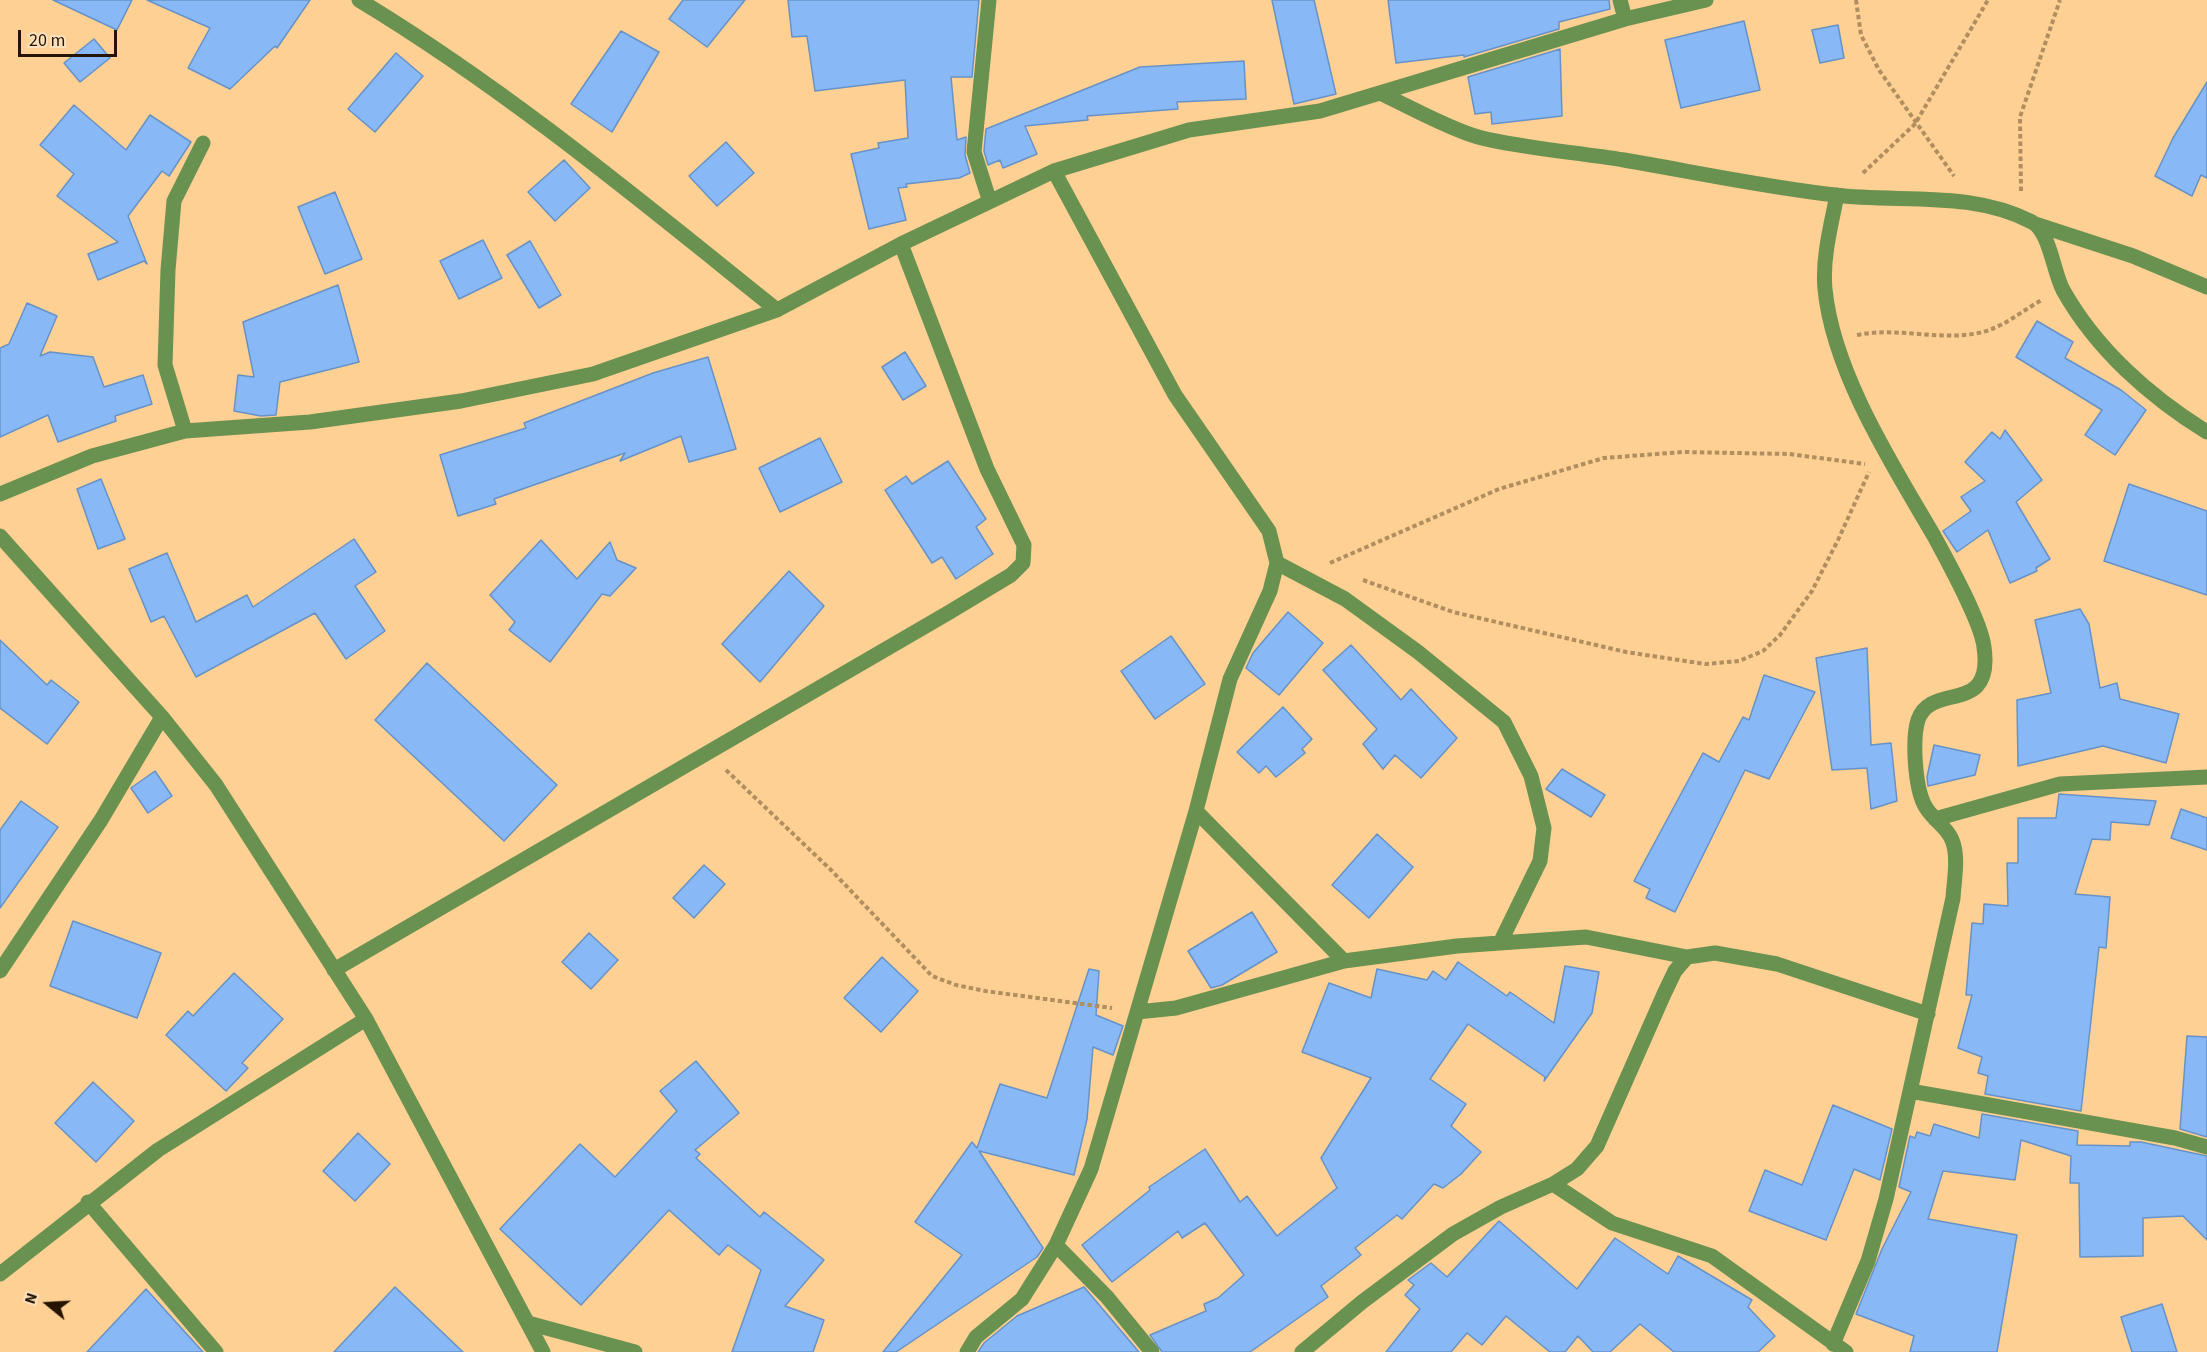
<!DOCTYPE html>
<html>
<head>
<meta charset="utf-8">
<style>
  body { margin:0 }
  #map { position:relative; width:2207px; height:1352px; overflow:hidden; background:#fed093; font-family:"Source Sans 3",sans-serif }
  canvas { display:block }
  .north { position:absolute; left:18px; top:1274px; width:60px; height:60px; -webkit-text-stroke:4px #fde1bd; paint-order:stroke; rotate:288deg; font-size:16px; font-weight:700; line-height:24px; text-align:center; color:#241400 }
  .north::after { content:''; display:block; margin:auto; width:21px; height:27px; background:#241400; clip-path:polygon(50% 0,100% 100%,50% 72%,0 100%) }
  .scale { position:absolute; left:18px; top:30px; width:99px; height:27px; box-sizing:border-box; border:3px solid #241400; border-top:0; padding-left:8px; font-size:18px; line-height:21px; white-space:nowrap; color:#241400; -webkit-text-stroke:4px #fde1bd; paint-order:stroke }
</style>
</head>
<body>
<div id="map">
<canvas width="2207" height="1352"></canvas>
<div class="north">N</div>
<div class="scale">20 m</div>
</div>
<script>
const c = document.querySelector('canvas').getContext('2d');
c.lineJoin = 'round';
function fill(path, color) { c.fillStyle = color; c.fill(path, 'evenodd'); }
function stroke(path, color, width, dash) { c.strokeStyle = color; c.lineWidth = width; c.lineCap = dash ? 'butt' : 'round'; c.setLineDash(dash || []); c.stroke(path); }
const building = new Path2D(`
  M 53,0 L 132,0 L 117,30 Z
  M 147,0 L 310,0 L 277,48 L 275,46 L 230,89 L 188,68 L 210,28 Z
  M 683,0 L 745,0 L 707,47 L 669,19 Z
  M 788,0 L 979,0 L 972,77 L 951,77 L 957,140 L 966,137 L 965,155 L 970,173 L 959,178 L 906,184 L 907,187 L 898,188 L 906,220 L 869,229 L 851,154 L 879,148 L 878,143 L 908,138 L 905,80 L 815,91 L 807,36 L 792,37 Z
  M 1272,0 L 1314,0 L 1336,94 L 1294,104 Z
  M 1388,0 L 1609,0 L 1610,9 L 1559,22 L 1559,29 L 1464,57 L 1464,55 L 1396,63 Z
  M 1744,21 L 1760,90 L 1681,108 L 1665,40 Z
  M 1838,25 L 1844,58 L 1820,63 L 1812,30 Z
  M 621,31 L 659,52 L 612,132 L 571,104 Z
  M 94,39 L 110,58 L 80,82 L 64,63 Z
  M 1560,49 L 1562,116 L 1492,124 L 1491,112 L 1475,114 L 1468,77 Z
  M 396,53 L 423,76 L 375,132 L 348,109 Z
  M 1244,61 L 1246,99 L 1177,102 L 1178,109 L 1087,116 L 1088,120 L 1025,126 L 1037,154 L 1003,168 L 1000,160 L 988,165 L 984,151 L 986,129 L 1140,67 Z
  M 2207,82 L 2207,178 L 2201,175 L 2192,196 L 2155,176 L 2173,138 Z
  M 74,105 L 126,150 L 150,115 L 191,142 L 169,176 L 162,171 L 128,216 L 147,264 L 144,261 L 98,280 L 88,254 L 118,242 L 57,196 L 74,174 L 40,145 Z
  M 726,142 L 754,173 L 717,206 L 689,176 Z
  M 564,160 L 590,188 L 555,221 L 528,192 Z
  M 335,192 L 362,259 L 325,274 L 298,207 Z
  M 483,240 L 502,278 L 459,299 L 440,261 Z
  M 530,241 L 561,295 L 539,308 L 507,255 Z
  M 338,285 L 359,362 L 280,382 L 276,415 L 261,416 L 234,411 L 238,375 L 254,377 L 243,322 Z
  M 27,303 L 57,316 L 40,356 L 50,352 L 93,357 L 104,387 L 143,375 L 152,404 L 115,416 L 116,421 L 58,442 L 48,415 L 0,437 L 0,348 L 9,344 Z
  M 2037,321 L 2073,342 L 2065,358 L 2121,390 L 2146,410 L 2115,455 L 2085,435 L 2102,410 L 2016,357 Z
  M 905,352 L 926,386 L 903,400 L 882,367 Z
  M 708,357 L 736,449 L 689,462 L 681,436 L 620,461 L 625,453 L 494,499 L 496,504 L 458,516 L 440,455 L 526,428 L 524,423 L 653,373 Z
  M 2005,430 L 2042,480 L 2016,502 L 2050,559 L 2036,568 L 2037,571 L 2010,583 L 1988,530 L 1957,552 L 1943,531 L 1971,511 L 1961,497 L 1985,481 L 1965,462 L 1992,432 L 2000,439 Z
  M 820,438 L 842,482 L 780,512 L 759,468 Z
  M 948,461 L 986,519 L 976,527 L 993,554 L 956,579 L 942,557 L 932,563 L 885,490 L 906,476 L 912,484 Z
  M 101,479 L 125,539 L 98,549 L 77,489 Z
  M 2129,484 L 2207,511 L 2207,595 L 2104,561 Z
  M 354,539 L 376,572 L 355,586 L 385,631 L 346,659 L 315,613 L 196,677 L 164,616 L 151,622 L 129,569 L 167,553 L 196,622 L 247,595 L 253,607 Z
  M 541,540 L 577,579 L 610,542 L 617,560 L 636,568 L 610,596 L 602,594 L 550,662 L 509,630 L 515,622 L 490,595 Z
  M 789,571 L 824,606 L 760,682 L 722,644 Z
  M 2080,609 L 2089,624 L 2100,688 L 2117,683 L 2120,699 L 2179,714 L 2166,763 L 2103,746 L 2018,766 L 2017,700 L 2051,693 L 2035,620 Z
  M 1288,612 L 1323,643 L 1279,695 L 1246,668 L 1253,653 Z
  M 1171,636 L 1205,684 L 1155,719 L 1121,671 Z
  M 0,640 L 47,685 L 51,680 L 79,702 L 47,744 L 0,708 Z
  M 1351,645 L 1401,700 L 1411,689 L 1457,738 L 1421,778 L 1395,755 L 1383,769 L 1363,744 L 1377,729 L 1323,670 Z
  M 1867,648 L 1871,745 L 1891,743 L 1897,801 L 1871,809 L 1867,768 L 1832,770 L 1816,658 Z
  M 427,663 L 557,785 L 504,841 L 375,720 Z
  M 1764,675 L 1815,692 L 1769,779 L 1745,770 L 1675,912 L 1646,898 L 1650,889 L 1634,881 L 1703,753 L 1719,762 L 1743,717 L 1749,720 Z
  M 1283,707 L 1312,739 L 1302,749 L 1305,753 L 1276,777 L 1266,766 L 1259,773 L 1237,752 Z
  M 1934,745 L 1980,755 L 1975,775 L 1928,786 L 1927,777 Z
  M 1562,769 L 1605,795 L 1591,817 L 1546,789 Z
  M 155,771 L 172,796 L 148,813 L 131,788 Z
  M 2059,794 L 2156,801 L 2149,825 L 2111,822 L 2110,840 L 2092,839 L 2075,894 L 2110,897 L 2106,948 L 2099,947 L 2081,1111 L 1985,1094 L 1988,1076 L 1978,1073 L 1982,1057 L 1958,1048 L 1972,995 L 1966,995 L 1972,923 L 1983,924 L 1984,904 L 2008,906 L 2007,863 L 2018,863 L 2018,818 L 2056,818 Z
  M 21,801 L 58,827 L 0,908 L 0,830 Z
  M 2181,809 L 2207,818 L 2207,850 L 2171,838 Z
  M 1377,834 L 1413,867 L 1369,918 L 1332,885 Z
  M 704,865 L 725,884 L 694,918 L 673,898 Z
  M 1252,912 L 1277,952 L 1222,985 L 1211,988 L 1188,951 Z
  M 73,921 L 161,953 L 137,1018 L 50,986 Z
  M 589,933 L 618,960 L 591,989 L 562,962 Z
  M 882,957 L 918,991 L 881,1032 L 844,998 Z
  M 1458,962 L 1507,996 L 1510,992 L 1554,1023 L 1565,966 L 1599,972 L 1592,1013 L 1544,1081 L 1545,1077 L 1468,1024 L 1430,1079 L 1466,1104 L 1451,1126 L 1481,1152 L 1461,1174 L 1443,1188 L 1434,1184 L 1402,1219 L 1397,1215 L 1355,1248 L 1361,1255 L 1321,1286 L 1328,1297 L 1250,1352 L 1162,1352 L 1150,1335 L 1206,1311 L 1204,1304 L 1218,1298 L 1244,1275 L 1205,1223 L 1182,1238 L 1178,1231 L 1112,1282 L 1082,1245 L 1150,1190 L 1149,1187 L 1205,1149 L 1240,1202 L 1247,1196 L 1277,1236 L 1337,1188 L 1321,1158 L 1371,1078 L 1302,1052 L 1329,983 L 1371,998 L 1377,969 L 1427,980 L 1433,971 L 1446,980 Z
  M 1089,969 L 1099,971 L 1096,1015 L 1123,1026 L 1113,1055 L 1093,1047 L 1087,1119 L 1074,1175 L 979,1151 L 1043,1248 L 1037,1257 L 896,1352 L 883,1352 L 962,1255 L 915,1222 L 972,1142 L 977,1148 L 1000,1084 L 1047,1098 Z
  M 234,973 L 283,1019 L 242,1063 L 248,1068 L 226,1091 L 166,1035 L 188,1011 L 193,1016 Z
  M 2187,1036 L 2207,1037 L 2207,1137 L 2180,1129 Z
  M 696,1061 L 739,1113 L 695,1150 L 700,1154 L 696,1158 L 760,1217 L 764,1212 L 824,1260 L 785,1306 L 824,1320 L 813,1352 L 732,1352 L 761,1270 L 728,1245 L 719,1255 L 669,1210 L 581,1305 L 500,1229 L 580,1144 L 615,1177 L 677,1111 L 660,1091 Z
  M 93,1082 L 134,1121 L 96,1162 L 55,1123 Z
  M 1833,1105 L 1892,1129 L 1880,1180 L 1854,1169 L 1826,1240 L 1749,1211 L 1765,1170 L 1802,1185 Z
  M 1982,1114 L 2078,1131 L 2077,1145 L 2130,1146 L 2130,1142 L 2141,1142 L 2207,1156 L 2207,1240 L 2183,1216 L 2143,1218 L 2143,1256 L 2080,1257 L 2079,1183 L 2070,1183 L 2071,1156 L 2021,1140 L 2015,1180 L 1943,1171 L 1928,1219 L 2017,1235 L 1997,1352 L 1910,1352 L 1914,1336 L 1856,1314 L 1882,1249 L 1911,1192 L 1899,1187 L 1910,1136 L 1915,1138 L 1917,1132 L 1930,1136 L 1934,1124 L 1979,1138 Z
  M 358,1133 L 390,1164 L 355,1201 L 323,1171 Z
  M 1499,1221 L 1577,1289 L 1615,1238 L 1668,1274 L 1678,1256 L 1752,1300 L 1748,1307 L 1775,1336 L 1758,1352 L 1674,1352 L 1640,1324 L 1610,1352 L 1593,1352 L 1578,1336 L 1565,1352 L 1550,1352 L 1506,1316 L 1482,1345 L 1467,1333 L 1451,1352 L 1386,1352 L 1420,1309 L 1405,1295 L 1414,1285 L 1408,1280 L 1431,1263 L 1447,1277 Z
  M 395,1287 L 463,1352 L 334,1352 Z
  M 1084,1287 L 1139,1352 L 978,1352 L 984,1343 L 1017,1316 Z
  M 146,1289 L 203,1352 L 87,1352 Z
  M 2162,1304 L 2177,1352 L 2132,1352 L 2121,1317 Z`);
const path = new Path2D(`
  M 1856,0 L 1861,35 L 1879,70 L 1954,176
  M 1863,173 L 1915,124 L 1988,0
  M 2021,191 L 2020,117 L 2060,0
  M 1857,335 C 1899,326 1950,344 1989,330 C 2007,324 2025,309 2042,300
  M 1330,563 L 1499,489 L 1604,458 L 1683,452 L 1789,454 L 1865,464
  M 1363,580 L 1453,612 L 1626,652 L 1705,664 L 1739,661 L 1763,651 L 1780,635 L 1812,591 L 1838,540 L 1869,472
  M 726,770 L 831,870 L 932,976 L 956,985 L 985,991 L 1112,1008`);
const minor = new Path2D(`
  M 359,0 C 508,90 642,202 777,310
  M 989,0 L 974,152 L 989,199
  M 1620,0 L 1625,19
  M 1382,94 C 1410,107 1449,129 1478,137 C 1525,149 1576,152 1624,160 C 1694,172 1764,187 1835,195 C 1900,203 1971,190 2032,222 C 2050,232 2053,271 2063,290 C 2096,349 2150,397 2207,432
  M 2035,224 L 2133,256 L 2207,287
  M 185,431 L 165,365 L 168,270 L 174,201 L 203,143
  M 0,494 L 92,456 L 185,431 L 310,422 L 461,401 L 593,374 L 777,310 L 901,244 L 1054,171 L 1189,130 L 1320,111 L 1625,19 L 1706,0
  M 0,536 L 162,717 L 216,785 L 366,1019 L 543,1352
  M 1277,563 L 1345,599 L 1418,652 L 1504,722 L 1531,776 L 1544,828 L 1540,861 L 1500,943
  M 1196,811 L 1344,961
  M 1935,819 L 2060,784 L 2207,777
  M 334,970 L 948,613 L 1011,575 L 1023,563 L 1024,545 L 987,469 L 901,244
  M 0,971 L 101,820 L 162,717
  M 1137,1012 L 1176,1008 L 1344,961 L 1457,946 L 1586,937 L 1687,957
  M 1910,1091 L 2175,1138 L 2207,1147
  M 1553,1184 L 1612,1223 L 1712,1256 L 1846,1352
  M 88,1202 L 216,1352
  M 1056,1245 L 1107,1297 L 1152,1352
  M 0,1274 L 158,1150 L 366,1019
  M 528,1323 L 635,1352
  M 1833,1344 L 1868,1261 L 1886,1199 L 1953,898 C 1954,881 1959,856 1952,840 C 1947,826 1930,818 1924,804 C 1915,786 1912,739 1918,720 C 1931,681 1994,717 1984,647 C 1981,621 1947,560 1934,536 C 1892,464 1833,372 1825,289 C 1822,259 1831,225 1837,195
  M 967,1352 L 976,1337 L 1022,1299 L 1056,1245 L 1091,1169 L 1196,811 L 1230,679 L 1270,591 L 1277,563 L 1269,531 L 1175,395 L 1054,171
  M 1302,1352 L 1362,1302 L 1453,1234 L 1501,1207 L 1553,1184 L 1577,1169 L 1597,1146 L 1664,994 L 1675,971 L 1687,957 L 1715,953 L 1777,964 L 1928,1014`);
fill(building, '#88b9f6');
stroke(building, '#6692c7', 1.5);
stroke(path, '#b18e5f', 4, [4.5, 3]);
stroke(minor, '#69914f', 15);
</script>
</body>
</html>
